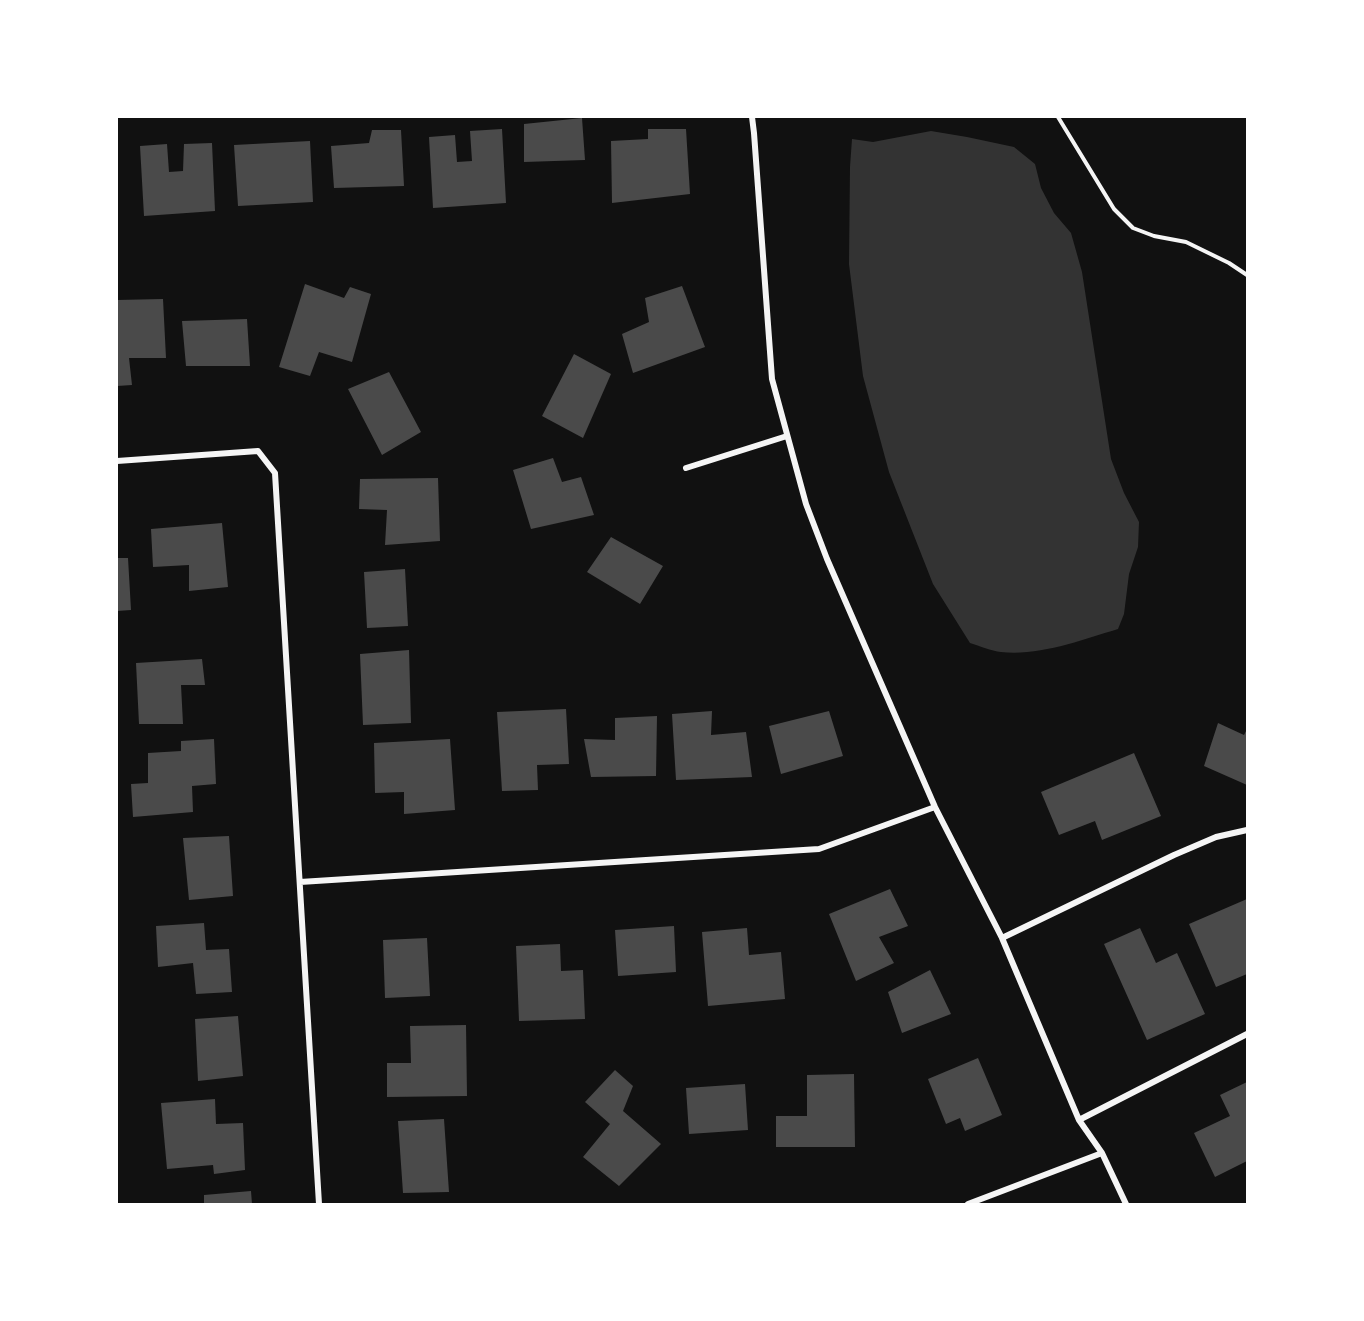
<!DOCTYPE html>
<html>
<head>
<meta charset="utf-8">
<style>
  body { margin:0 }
  #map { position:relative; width:1364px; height:1321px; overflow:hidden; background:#111; font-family:Lato,sans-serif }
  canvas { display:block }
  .frame { position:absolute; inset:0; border:118px solid #fff; pointer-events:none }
</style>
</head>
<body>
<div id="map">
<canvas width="1364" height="1321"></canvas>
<div class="frame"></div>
</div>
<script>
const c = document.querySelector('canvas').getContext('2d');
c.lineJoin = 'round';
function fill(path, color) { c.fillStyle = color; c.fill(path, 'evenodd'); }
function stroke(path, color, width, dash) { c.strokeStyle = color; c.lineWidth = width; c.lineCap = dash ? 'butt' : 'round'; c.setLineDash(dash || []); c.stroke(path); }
const water = new Path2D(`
  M 931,131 L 967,137 L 1014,147 L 1035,164 L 1041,188 L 1054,213 L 1071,233 L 1082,272 L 1111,459 L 1124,493 L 1139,522 L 1138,547 L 1129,574 L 1124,614 L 1118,629 C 1081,640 1041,656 1001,652 C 991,651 980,646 970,643 L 933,584 L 889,472 L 863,376 L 849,264 L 850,167 L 852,139 L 873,142 Z`);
const building = new Path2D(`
  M 582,118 L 585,160 L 524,162 L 524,124 Z
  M 502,129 L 506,203 L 433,208 L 429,137 L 455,135 L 457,162 L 472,161 L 470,131 Z
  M 648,129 L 686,129 L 690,194 L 612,203 L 611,141 L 648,139 Z
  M 372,130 L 401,130 L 404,186 L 334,188 L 331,146 L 369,143 Z
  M 310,141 L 313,202 L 238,206 L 234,145 Z
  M 212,143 L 215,211 L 144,216 L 140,146 L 167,144 L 169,172 L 183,171 L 184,144 Z
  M 305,284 L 344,298 L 350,287 L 371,294 L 352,362 L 319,352 L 310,376 L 279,367 Z
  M 682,286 L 705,347 L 633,373 L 622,334 L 649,322 L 645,298 Z
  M 163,299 L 166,358 L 129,358 L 132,385 L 117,386 L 117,300 Z
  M 247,319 L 250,366 L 186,366 L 182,321 Z
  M 574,354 L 611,374 L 583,438 L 542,416 Z
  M 389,372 L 421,432 L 382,455 L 348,389 Z
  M 553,458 L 562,482 L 581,477 L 594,515 L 531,529 L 513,470 Z
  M 438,478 L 440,541 L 385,545 L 387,510 L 359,509 L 360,479 Z
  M 222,523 L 228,587 L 189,591 L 189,565 L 153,567 L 151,529 Z
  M 611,537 L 663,566 L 640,604 L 587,572 Z
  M 117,558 L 128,558 L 131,610 L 117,611 Z
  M 405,569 L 408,626 L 367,628 L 364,572 Z
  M 409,650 L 411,723 L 363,725 L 360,654 Z
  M 202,659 L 205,685 L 181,685 L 183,724 L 139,724 L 136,663 Z
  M 566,709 L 569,764 L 537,765 L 538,790 L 502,791 L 497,712 Z
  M 712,711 L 711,735 L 746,732 L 752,777 L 676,780 L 672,714 Z
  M 829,711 L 843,756 L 781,774 L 769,726 Z
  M 657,716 L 656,776 L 591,777 L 584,739 L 615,740 L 615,718 Z
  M 1218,723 L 1244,735 L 1247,729 L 1247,785 L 1204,766 Z
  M 214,739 L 216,784 L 192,786 L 193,812 L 133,817 L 131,784 L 148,783 L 148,753 L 181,751 L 181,741 Z
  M 450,739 L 455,810 L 404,814 L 404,792 L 375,793 L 374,743 Z
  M 1134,753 L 1161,816 L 1102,840 L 1095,821 L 1059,835 L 1041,792 Z
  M 229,836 L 233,896 L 189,900 L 183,838 Z
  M 890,889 L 908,926 L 879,937 L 894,963 L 856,981 L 829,914 Z
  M 1247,899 L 1247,974 L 1216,987 L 1189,924 Z
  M 204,923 L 206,950 L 229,949 L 232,992 L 196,994 L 193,963 L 158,967 L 156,926 Z
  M 674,926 L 676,972 L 618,976 L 615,930 Z
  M 747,928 L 749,955 L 781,952 L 785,999 L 708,1006 L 702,932 Z
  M 1140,928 L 1156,963 L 1177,953 L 1205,1014 L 1147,1040 L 1104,944 Z
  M 427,938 L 430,996 L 385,998 L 383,940 Z
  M 560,944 L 561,971 L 583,970 L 585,1019 L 519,1021 L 516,946 Z
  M 930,970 L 951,1014 L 902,1033 L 888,992 Z
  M 238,1016 L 243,1076 L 198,1081 L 195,1019 Z
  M 466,1025 L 467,1096 L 387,1097 L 387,1063 L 411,1063 L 410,1026 Z
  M 978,1058 L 1002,1115 L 965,1131 L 960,1118 L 946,1124 L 928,1079 Z
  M 615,1070 L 633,1086 L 623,1111 L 661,1144 L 619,1186 L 583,1157 L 610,1124 L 585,1102 Z
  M 854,1074 L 855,1147 L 776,1147 L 776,1116 L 807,1116 L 807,1075 Z
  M 1247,1082 L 1247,1161 L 1215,1177 L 1194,1133 L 1230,1116 L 1220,1095 Z
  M 745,1084 L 748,1130 L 689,1134 L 686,1088 Z
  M 215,1099 L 216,1124 L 243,1123 L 245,1170 L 214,1174 L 213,1165 L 167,1169 L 161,1103 Z
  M 444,1119 L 449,1192 L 403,1193 L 398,1121 Z
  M 251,1191 L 252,1204 L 204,1204 L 204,1195 Z`);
const path = new Path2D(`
  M 1058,117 L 1114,209 L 1133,228 L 1154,236 L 1186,242 L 1229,263 L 1247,275`);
const minor = new Path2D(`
  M 752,117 L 754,133 L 772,379 L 806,504 L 827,559 L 935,807 L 1002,938 L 1079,1120 L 1102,1153 L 1126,1204
  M 117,461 L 258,451 L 275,473 L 319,1204
  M 686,468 L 787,436
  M 300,882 L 819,849 L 935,807
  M 1002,938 L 1174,855 L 1216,837 L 1247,830
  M 1079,1120 L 1247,1034
  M 968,1204 L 1102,1153`);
fill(water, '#333');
fill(building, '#4a4a4a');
stroke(path, '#f5f5f5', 4);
stroke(minor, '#f5f5f5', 6);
</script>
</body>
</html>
